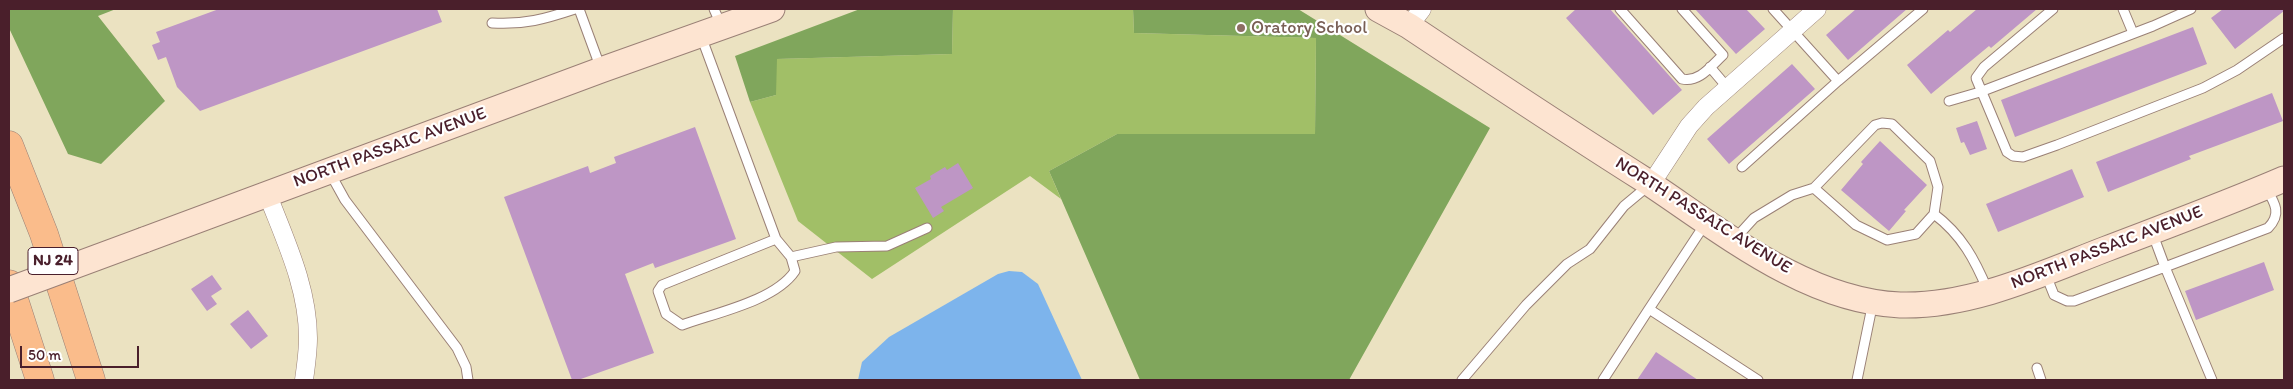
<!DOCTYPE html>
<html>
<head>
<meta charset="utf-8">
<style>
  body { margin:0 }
  #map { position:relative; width:2293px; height:389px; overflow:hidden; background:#ebe2c1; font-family:Itim,sans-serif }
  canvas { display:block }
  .frame { position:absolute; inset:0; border:10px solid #4a1f2b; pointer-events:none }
  .scale { position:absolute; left:20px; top:346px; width:119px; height:22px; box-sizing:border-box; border:2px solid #4a1f2b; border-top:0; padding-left:6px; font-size:15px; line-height:18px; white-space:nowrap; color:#4a1f2b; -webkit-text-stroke:4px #fff; paint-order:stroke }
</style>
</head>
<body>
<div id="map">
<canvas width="2293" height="389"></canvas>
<div class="frame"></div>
<div class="scale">50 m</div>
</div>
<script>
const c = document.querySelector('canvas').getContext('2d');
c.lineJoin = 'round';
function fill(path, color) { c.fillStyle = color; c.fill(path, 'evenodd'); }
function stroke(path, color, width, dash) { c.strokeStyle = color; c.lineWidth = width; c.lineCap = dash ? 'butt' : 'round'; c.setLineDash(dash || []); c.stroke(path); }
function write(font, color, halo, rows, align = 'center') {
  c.font = font + ' Itim,sans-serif'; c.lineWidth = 4.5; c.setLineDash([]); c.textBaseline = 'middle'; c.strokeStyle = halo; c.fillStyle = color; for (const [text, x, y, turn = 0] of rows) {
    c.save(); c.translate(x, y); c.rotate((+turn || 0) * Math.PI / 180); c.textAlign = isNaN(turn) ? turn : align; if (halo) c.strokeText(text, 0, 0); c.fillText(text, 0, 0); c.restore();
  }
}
const green = new Path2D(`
  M 953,9 L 1133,9 L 1134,33 L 1316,38 L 1315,134 L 1117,134 L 1049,171 L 1061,199 L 1030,176 L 872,279 L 798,221 L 750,102 L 776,95 L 776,59 L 952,54 Z`);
const forest = new Path2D(`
  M 9,9 L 116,9 L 98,16 L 165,101 L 101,164 L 68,154 L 9,28 Z
  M 860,9 L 953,9 L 952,54 L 777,59 L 776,95 L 750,102 L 735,56 Z
  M 1133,9 L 1298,9 L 1490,128 L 1349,380 L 1140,380 L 1049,171 L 1117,134 L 1315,134 L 1316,38 L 1134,33 Z`);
const water = new Path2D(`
  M 1009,271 L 1022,272 L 1038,284 L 1082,380 L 858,380 L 862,362 L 889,337 L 998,274 Z`);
const building = new Path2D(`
  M 219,9 L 437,9 L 442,22 L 200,111 L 177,87 L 166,57 L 158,60 L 152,45 L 160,42 L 156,32 Z
  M 1576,9 L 1610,9 L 1682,90 L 1653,115 L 1566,18 Z
  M 1695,9 L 1746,9 L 1765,29 L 1736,54 Z
  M 1856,9 L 1907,9 L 1848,60 L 1826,35 Z
  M 1977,9 L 2037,9 L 1991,48 L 1989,46 L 1931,94 L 1907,65 L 1948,30 L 1950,32 Z
  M 2223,9 L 2284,9 L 2284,11 L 2235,49 L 2211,18 Z
  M 2193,27 L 2207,64 L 2015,137 L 2001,100 Z
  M 1792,64 L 1815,89 L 1729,164 L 1707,139 Z
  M 2272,93 L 2283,121 L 2189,156 L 2191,159 L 2108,192 L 2096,162 Z
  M 1977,121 L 1987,149 L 1970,155 L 1964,142 L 1961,143 L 1956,128 Z
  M 695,127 L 736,239 L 655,268 L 653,263 L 625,274 L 654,353 L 578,380 L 572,380 L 504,197 L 588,166 L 590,173 L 616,163 L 614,157 Z
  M 1880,141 L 1927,185 L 1904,210 L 1906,211 L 1889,231 L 1841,190 L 1863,164 L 1861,162 Z
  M 958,163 L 973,188 L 941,207 L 944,211 L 933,218 L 915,188 L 931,179 L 930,176 L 945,167 L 947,170 Z
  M 2072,169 L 2084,197 L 1998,232 L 1986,204 Z
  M 2264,262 L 2274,290 L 2196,320 L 2185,291 Z
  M 212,275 L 222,289 L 211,296 L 217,304 L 207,311 L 191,289 Z
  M 248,310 L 268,336 L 251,349 L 230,324 Z
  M 1656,352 L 1698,380 L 1637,380 Z`);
const lane = new Path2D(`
  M 579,9 L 601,69
  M 714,9 L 721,25
  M 1620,9 L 1682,79 C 1699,83 1711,66 1723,55 L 1682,9
  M 1773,9 L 1838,81
  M 2053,9 L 1984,67 L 1976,78 L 2007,152 L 2013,156 L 2023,157 L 2057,145 L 2203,88 L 2237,70 L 2284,38
  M 2123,9 L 2133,33
  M 492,23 C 524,25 545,19 575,9
  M 701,36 L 776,239 L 791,257 L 795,271 C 775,301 715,313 682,325 L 666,314 L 658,291 L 662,285 L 776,239
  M 1710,67 L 1727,87
  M 1949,101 L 1980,92 L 2153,26 L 2191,9
  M 1742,167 L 1838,81 L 1923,9
  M 330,173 L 345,200 L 457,348 L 466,367 L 468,380
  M 1934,214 C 1962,235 1975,260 1988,291
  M 1705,224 L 1649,309 L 1758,380
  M 1734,240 L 1754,218 L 1792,195 L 1814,188 L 1856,225 L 1887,240 L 1916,234 L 1934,214 L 1938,187 L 1930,161 L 1892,124 L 1882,123 L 1875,125 L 1814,188
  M 791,257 L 836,247 L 887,246 L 927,228
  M 2046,275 L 2054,295 L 2067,301 L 2074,301 L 2165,267 L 2152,232
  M 2037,368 L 2041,380
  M 1462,380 L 1526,305 L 1567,264 L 1590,249 L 1624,206 L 1648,186
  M 1603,380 L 1649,309
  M 1857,380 L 1873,302
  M 2212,380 L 2165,267 L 2268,228 C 2282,214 2275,203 2266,188`);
const street = new Path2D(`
  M 1409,26 L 1422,9
  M 1651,184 L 1689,126 L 1706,107 L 1817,9
  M 267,193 C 285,240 308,287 308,338 C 308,352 306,366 304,380`);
const secondary = new Path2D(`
  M 1378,9 L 1409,26 C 1487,78 1564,129 1643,179 C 1719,229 1805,301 1900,305 C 1971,307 2041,274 2106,249 C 2166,226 2226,204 2284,179
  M 144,240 L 601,70 L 772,9`);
const highway = new Path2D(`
  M 9,145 L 44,234 L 91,380
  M 9,284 L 40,380`);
const secondaryBridge = new Path2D(`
  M 9,290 L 144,240`);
const markers = [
  [1241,28,5,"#8d6e63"]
];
const shields = [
  [53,261,50]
];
const shieldNames = [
  ["NJ 24",53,261]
];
const educationNames = [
  ["Oratory School",1251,28]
];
const streetNames = [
  ["NORTH PASSAIC AVENUE",390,148,-20],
  ["NORTH PASSAIC AVENUE",1703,216,32],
  ["NORTH PASSAIC AVENUE",2107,248,-21]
];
fill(green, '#a1bf67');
fill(forest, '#80a65c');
fill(water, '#7db4ec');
fill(building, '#be96c5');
stroke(lane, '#9a8076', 11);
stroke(street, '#9a8076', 19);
stroke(secondary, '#9a8076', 27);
stroke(highway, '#9a8076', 29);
stroke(lane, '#fff', 9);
stroke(street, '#fff', 18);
stroke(secondary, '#fde4d1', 25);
stroke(highway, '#fabc8b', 28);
stroke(secondaryBridge, '#9a8076', 27, []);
stroke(secondaryBridge, '#fde4d1', 25);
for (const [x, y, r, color] of markers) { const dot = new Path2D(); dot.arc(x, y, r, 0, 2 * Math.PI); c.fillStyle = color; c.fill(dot); stroke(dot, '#fff', 2); }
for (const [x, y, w] of shields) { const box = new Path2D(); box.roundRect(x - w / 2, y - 13.5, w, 27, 4); c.fillStyle = '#fff'; c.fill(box); stroke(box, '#4a1f2b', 1); }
write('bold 16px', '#4a1f2b', null, shieldNames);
write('18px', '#785e54', '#fff', educationNames, 'left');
write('18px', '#4a1f2b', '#fff', streetNames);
</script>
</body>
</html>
